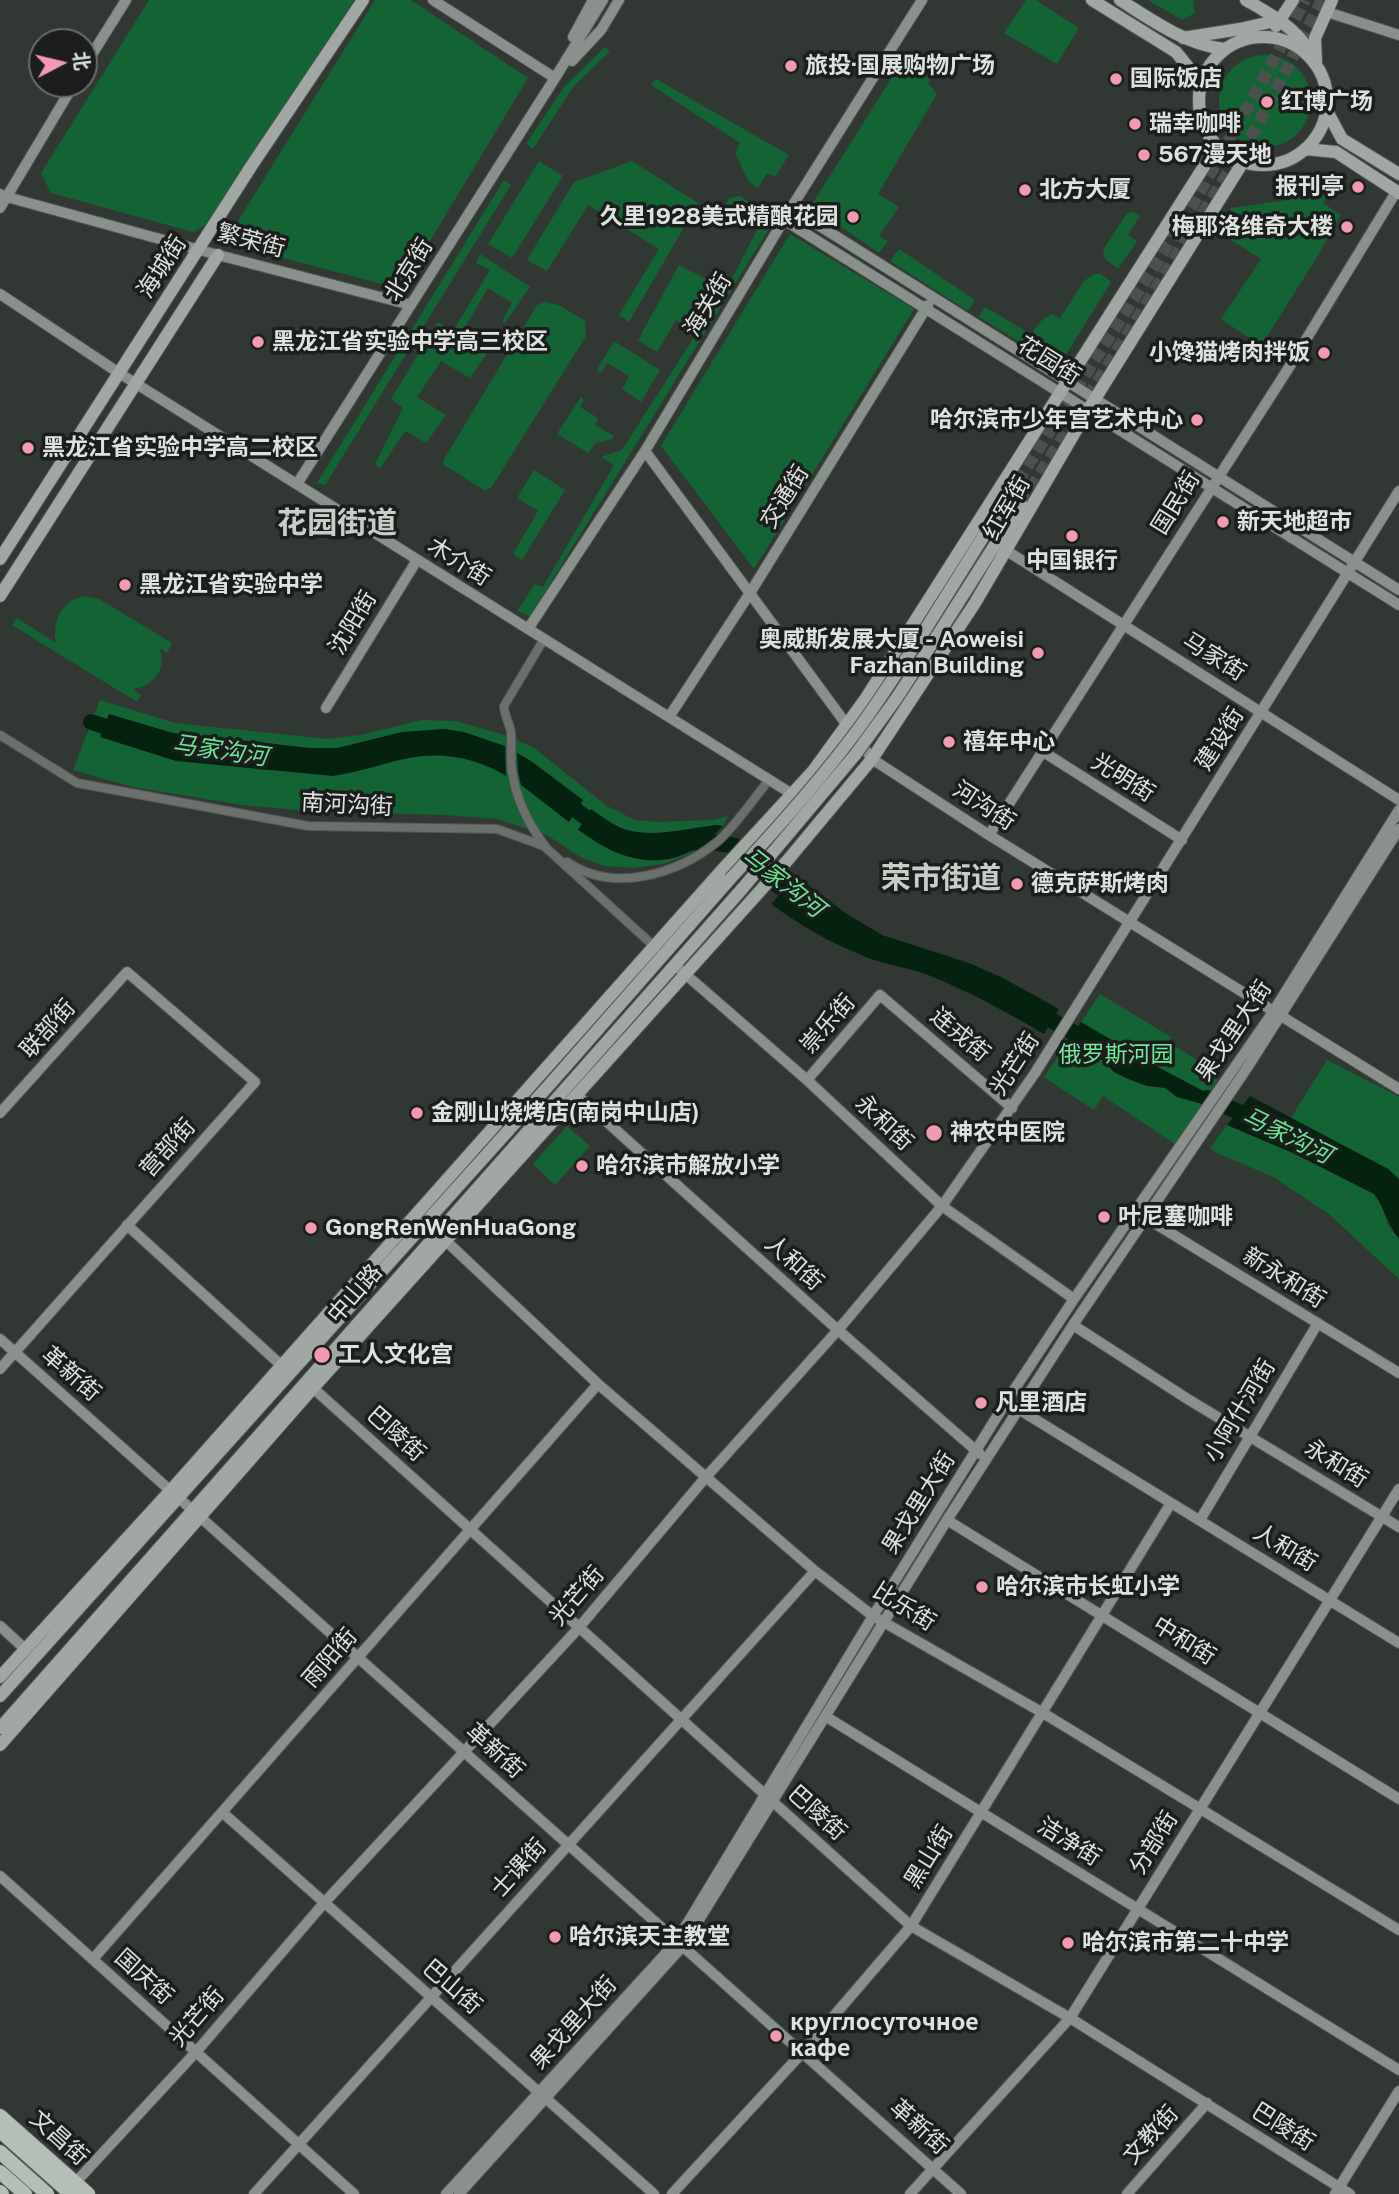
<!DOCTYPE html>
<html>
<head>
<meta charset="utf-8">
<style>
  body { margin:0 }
  #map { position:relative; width:1399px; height:2194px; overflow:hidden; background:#313833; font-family:"Public Sans","Noto Sans SC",sans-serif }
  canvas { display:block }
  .north { position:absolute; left:28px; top:28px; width:70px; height:70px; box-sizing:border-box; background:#1b1e1c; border:2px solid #696c6a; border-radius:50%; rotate:83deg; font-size:19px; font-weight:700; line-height:28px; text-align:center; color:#dde2de }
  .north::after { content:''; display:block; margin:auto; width:24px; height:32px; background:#f19ab1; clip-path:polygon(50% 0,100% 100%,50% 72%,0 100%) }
</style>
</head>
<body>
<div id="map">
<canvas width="1399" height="2194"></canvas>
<div class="north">北</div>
</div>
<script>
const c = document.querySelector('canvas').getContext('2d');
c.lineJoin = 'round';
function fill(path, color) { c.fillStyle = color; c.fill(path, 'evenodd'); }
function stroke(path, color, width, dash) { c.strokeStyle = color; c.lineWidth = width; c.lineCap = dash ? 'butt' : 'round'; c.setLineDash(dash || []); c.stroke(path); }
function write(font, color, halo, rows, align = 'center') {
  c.font = font + ' "Public Sans","Noto Sans SC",sans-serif'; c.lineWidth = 7; c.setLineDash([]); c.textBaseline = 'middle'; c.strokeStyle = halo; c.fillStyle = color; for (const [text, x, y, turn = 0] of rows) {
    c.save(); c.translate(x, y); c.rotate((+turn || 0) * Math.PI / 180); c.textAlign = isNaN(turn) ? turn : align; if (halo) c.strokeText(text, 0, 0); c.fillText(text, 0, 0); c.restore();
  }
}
const green = new Path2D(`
  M 149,0 L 354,0 L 211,222 L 193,232 L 51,193 L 41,173 Z
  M 375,0 L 411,0 L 528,78 L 401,289 L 241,247 L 233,239 L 238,221 Z
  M 1026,0 L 1036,0 L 1079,28 L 1057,64 L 1004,33 Z
  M 1148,0 L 1193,0 L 1195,13 L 1182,20 Z
  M 605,47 L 610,51 L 573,87 L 533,149 L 526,144 L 564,87 Z
  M 906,55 L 934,72 L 928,83 L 937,94 L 878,194 L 899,207 L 879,236 L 888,241 L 879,253 L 811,206 Z
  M1219 101a46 46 0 1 1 92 0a46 46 0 1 1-92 0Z
  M 656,79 L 789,155 L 775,177 L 767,173 L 758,188 L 749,182 L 735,153 L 740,143 L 651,85 Z
  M 539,161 L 563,176 L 512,258 L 488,244 Z
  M 632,161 L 698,203 L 629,322 L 619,315 L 659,249 L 588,205 L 547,271 L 527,260 L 574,182 Z
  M 504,180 L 511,185 L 325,485 L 317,483 Z
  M 1329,194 L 1323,203 L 1341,215 L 1317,257 L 1261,346 L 1221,319 L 1261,259 L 1218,232 L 1231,208 Z
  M 740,196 L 775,219 L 530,616 L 517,611 L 535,584 L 543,587 L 614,465 L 601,457 L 622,450 L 735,273 L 758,228 L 723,209 L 729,198 Z
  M 1133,212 L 1140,216 L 1128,235 L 1137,241 L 1118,269 L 1105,259 L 1103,250 L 1127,213 Z
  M 790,234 L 914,309 L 754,569 L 661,446 Z
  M 899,249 L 975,300 L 968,311 L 890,261 Z
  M 480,254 L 530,287 L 505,323 L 502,321 L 512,303 L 488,288 L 464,329 L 492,346 L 470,378 L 441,361 L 417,397 L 446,415 L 426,443 L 405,431 L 380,469 L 375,464 L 403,408 L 391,399 L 438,322 L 453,331 L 490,270 L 476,263 Z
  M 679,265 L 712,282 L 686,327 L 676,320 L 657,352 L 638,340 Z
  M 1094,274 L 1101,274 L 1111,282 L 1059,366 L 979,317 L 985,307 L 1031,334 L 1041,321 L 1051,314 L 1060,318 L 1084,281 Z
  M 545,302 L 559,305 L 585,321 L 586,336 L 491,488 L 484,490 L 444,465 L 443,461 L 537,305 Z
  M 614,341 L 660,370 L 641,402 L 622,389 L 629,376 L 607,363 L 601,373 L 597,370 Z
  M 581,397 L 584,400 L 580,407 L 598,418 L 595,425 L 614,436 L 613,439 L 596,443 L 588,453 L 557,434 Z
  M 534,470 L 565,490 L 522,560 L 513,554 L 538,511 L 517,498 Z
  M 84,596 L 99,599 L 172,643 L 167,653 L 159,648 C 168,669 153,686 133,689 L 141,695 L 137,702 L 12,625 L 17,618 L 56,643 C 52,621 61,601 84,596 Z
  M 100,700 L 175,723 L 328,739 L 360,735 L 422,720 L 456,721 L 511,737 L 534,748 L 607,806 L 635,820 L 658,822 L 714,820 L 728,816 L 723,826 L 701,846 L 687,855 L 663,864 L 634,868 L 605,866 L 582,858 L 547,835 L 497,819 L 445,815 L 308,811 L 243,805 L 133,787 L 73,770 Z
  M 1100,994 L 1171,1037 L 1168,1042 L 1207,1066 L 1209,1064 L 1216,1069 L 1217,1082 L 1175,1144 L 1103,1096 L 1094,1110 L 1044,1077 Z
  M 1327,1060 L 1399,1097 L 1399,1179 L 1388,1169 L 1291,1118 Z
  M 1227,1125 L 1293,1153 L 1374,1194 L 1380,1202 L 1388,1225 L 1399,1239 L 1399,1279 L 1330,1215 L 1273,1177 L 1215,1152 L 1210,1148 Z
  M 567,1126 L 590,1146 L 555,1185 L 533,1164 Z`);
const water = new Path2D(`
  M 109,714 L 173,733 L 311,748 L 337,748 L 402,732 L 445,729 L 464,732 L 505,746 L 506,776 C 484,761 450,753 423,756 C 393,759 363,772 333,776 L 176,761 L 100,737 Z
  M 517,753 L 531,761 L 583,800 L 569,822 L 521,785 L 518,772 Z
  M 591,809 C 600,815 609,822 619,827 C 648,840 686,828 716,825 L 723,826 C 694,857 661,869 620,854 C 605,849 591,838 578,830 Z
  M 796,876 L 847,914 L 882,935 L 969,963 L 1001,977 L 1059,1009 L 1044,1034 C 1006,1012 969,991 928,975 C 908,967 885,965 866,957 C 831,943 801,926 771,904 Z
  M 1081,1022 L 1134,1053 L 1140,1064 L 1156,1066 L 1209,1094 L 1202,1104 L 1177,1097 L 1165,1088 L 1147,1086 L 1128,1079 L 1114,1072 L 1101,1059 L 1093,1055 L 1072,1051 L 1064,1052 L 1062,1049 Z
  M 1250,1096 L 1388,1169 L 1399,1179 L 1399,1239 C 1387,1224 1385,1208 1374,1194 L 1293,1153 L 1227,1125 Z`);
const river = new Path2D(`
  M 91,722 L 122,732
  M 558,798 L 603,829
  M 687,843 L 706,841 L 735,846 L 780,887 L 802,901
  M 1033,1010 L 1092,1043
  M 1207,1098 L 1257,1120`);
const primaryTunnel = new Path2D(`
  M 1008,497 L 1187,215 L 1269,69 L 1305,0
  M 1021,504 L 1259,123 L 1322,0`);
const street = new Path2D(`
  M 544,639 L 504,706 C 504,716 510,723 511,733 C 512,745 510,759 512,771 C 516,798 529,825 545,846
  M 0,735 L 77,783 L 308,826 L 497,829 L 544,846 L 656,948
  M 567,862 C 614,894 677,874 717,842 C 733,829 755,797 769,780`);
const secondary = new Path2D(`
  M 433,0 L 555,78
  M 1327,12 L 1399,35
  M 573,37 L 593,0
  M 572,61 L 601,30 L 619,0
  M 84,67 L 126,0
  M 0,194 L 7,197 L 218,255 L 411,305
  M 0,208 L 74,84
  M 791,208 L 1399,590
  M 784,220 L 1399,605
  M 0,294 L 119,373 L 792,794
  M 645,451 L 872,759 L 989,835 L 1399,1089
  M 297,484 L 555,78 L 603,0
  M 1007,551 L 1399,800
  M 528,629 L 645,451 L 791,208 L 922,0
  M 326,708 L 417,560
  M 669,717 L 750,593 L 928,305
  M 1042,751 L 1182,840
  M 989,835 L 1288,369 L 1396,192
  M 676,966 L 807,1080 L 942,1206 L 1074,1299
  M 807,1080 L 880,995 L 1012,1108
  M 577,1095 L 838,1330 L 980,1454
  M 0,1113 L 127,972 L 255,1082 L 0,1369
  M 1146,1218 L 1399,1373
  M 127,1225 L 281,1365
  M 446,1241 L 598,1384 L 815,1571 L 873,1616 L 1043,1713 L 1399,1930
  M 1073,1325 L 1186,1398 L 1399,1527
  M 0,1339 L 961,2194
  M 313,1388 L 911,1926 L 1070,2018 L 1350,2194
  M 1015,1407 L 1399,1643
  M 947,1520 L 1399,1799
  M 1200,1520 L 1318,1323
  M 0,1626 L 25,1649
  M 825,1716 L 1399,2070
  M 222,1812 L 654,2194
  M 0,1876 L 354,2194
  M 93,1959 L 598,1384
  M 75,2183 L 196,2052 L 324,1903 L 576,1631 L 706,1477 L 838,1330 L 942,1206 L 1035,1073 L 1399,491
  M 254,2194 L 815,1571
  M 446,2194 L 676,1942 L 873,1616 L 1006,1402 L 1074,1299 L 1273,1012 L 1399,810
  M 459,2194 L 682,1947 L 947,1520 L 1073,1325 L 1247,1068 L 1399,829
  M 672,2194 L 802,2053 L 911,1926 L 1171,1503
  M 910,2194 L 1070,2018 L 1399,1489
  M 1127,2194 L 1207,2103
  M 1335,2194 L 1399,2091`);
const primary = new Path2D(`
  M 1092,0 L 1176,52 L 1201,83
  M 1120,0 C 1153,21 1185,44 1224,49
  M 1246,0 C 1270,14 1295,27 1310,52
  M 1276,26 L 1293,0
  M1199 101a64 64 0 1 1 128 0a64 64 0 1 1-128 0Z
  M 1183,38 L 1240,29 L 1279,20
  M 1316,61 L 1315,38 L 1332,0
  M 1327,111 L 1342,139 L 1399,174
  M 1305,149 L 1336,152 L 1399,193
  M 0,559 L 252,165 L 363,0
  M 0,596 L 218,255
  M 925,630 L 1008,497
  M 937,636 L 1021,504
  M 0,1677 L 171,1490 L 722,870 L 813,771 L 866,698 L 1217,146
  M 0,1696 L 551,1083 L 730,879
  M 0,1728 L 742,889
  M 0,1745 L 313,1388 L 787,861 L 872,759 L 975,603 L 1088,410 L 1243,162`);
const highway = new Path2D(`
  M 0,2116 L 88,2194
  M 0,2131 L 71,2194
  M 0,2152 L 47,2194
  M 0,2172 L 25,2194
  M 0,2192 L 2,2194`);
const primaryBridge = new Path2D(`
  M 730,879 C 775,831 820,781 859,728 C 882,697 903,663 925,630
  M 742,889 L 855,755 L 896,699 L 937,636`);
const markers = [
  [791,66,7,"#f19ab1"],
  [1116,79,7,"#f19ab1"],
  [1267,102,7,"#f19ab1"],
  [1135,124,7,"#f19ab1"],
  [1144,155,7,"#f19ab1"],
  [1358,187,7,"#f19ab1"],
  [1025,190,7,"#f19ab1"],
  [853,217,7,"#f19ab1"],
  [1347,227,7,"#f19ab1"],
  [258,342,7,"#f19ab1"],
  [1324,353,7,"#f19ab1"],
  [1197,420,7,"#f19ab1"],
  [28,448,7,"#f19ab1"],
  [1223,522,7,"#f19ab1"],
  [1072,536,7,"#f19ab1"],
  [125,585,7,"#f19ab1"],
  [1038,653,7,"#f19ab1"],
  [949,742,7,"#f19ab1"],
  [1017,884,7,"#f19ab1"],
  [417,1113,7,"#f19ab1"],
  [934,1133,9,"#f19ab1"],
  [582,1166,7,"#f19ab1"],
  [1104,1217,7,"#f19ab1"],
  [311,1228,7,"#f19ab1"],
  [322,1355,9,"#f19ab1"],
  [981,1403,7,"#f19ab1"],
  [982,1587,7,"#f19ab1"],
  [555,1937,7,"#f19ab1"],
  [1068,1943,7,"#f19ab1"],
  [776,2036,7,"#f19ab1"]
];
const poiNames = [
  ["旅投·国展购物广场",805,66],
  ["国际饭店",1130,79],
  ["红博广场",1281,102],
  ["瑞幸咖啡",1149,124],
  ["567漫天地",1158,155],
  ["报刊亭",1344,187,"right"],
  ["北方大厦",1039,190],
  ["久里1928美式精酿花园",839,217,"right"],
  ["梅耶洛维奇大楼",1333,227,"right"],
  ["黑龙江省实验中学高三校区",272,342],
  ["小馋猫烤肉拌饭",1310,353,"right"],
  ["哈尔滨市少年宫艺术中心",1183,420,"right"],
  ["黑龙江省实验中学高二校区",42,448],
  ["新天地超市",1237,522],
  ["中国银行",1072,561,"center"],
  ["黑龙江省实验中学",139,585],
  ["奥威斯发展大厦 - Aoweisi",1024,640,"right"],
  ["Fazhan Building",1024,666,"right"],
  ["禧年中心",963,742],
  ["德克萨斯烤肉",1031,884],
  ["金刚山烧烤店(南岗中山店)",431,1113],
  ["神农中医院",950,1133],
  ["哈尔滨市解放小学",596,1166],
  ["叶尼塞咖啡",1118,1217],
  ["GongRenWenHuaGong",325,1228],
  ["工人文化宫",338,1355],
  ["凡里酒店",995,1403],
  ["哈尔滨市长虹小学",996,1587],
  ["哈尔滨天主教堂",569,1937],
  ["哈尔滨市第二十中学",1082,1943],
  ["круглосуточное",790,2023],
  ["кафе",790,2049]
];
const streetNames = [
  ["繁荣街",251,241,15],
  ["海城街",162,267,-57],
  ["北京街",409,270,-58],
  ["海关街",708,305,-59],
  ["花园街",1049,361,32],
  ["交通街",785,497,-58],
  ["国民街",1176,503,-58],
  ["红军街",1007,508,-60],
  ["木介街",459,562,32],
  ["沈阳街",353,623,-59],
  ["马家街",1214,657,32],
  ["建设街",1220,739,-58],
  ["光明街",1123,778,32],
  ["南河沟街",347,805,3],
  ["河沟街",984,806,33],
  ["崇乐街",828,1024,-49],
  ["联部街",48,1029,-48],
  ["果戈里大街",1234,1031,-56],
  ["连戎街",960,1035,40],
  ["光芒街",1015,1064,-57],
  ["永和街",884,1123,43],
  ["营部街",168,1148,-48],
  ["人和街",794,1263,42],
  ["新永和街",1284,1278,32],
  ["中山路",355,1294,-49],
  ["革新街",71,1374,41],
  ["小阿什河街",1240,1411,-59],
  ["巴陵街",396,1434,42],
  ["永和街",1336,1464,32],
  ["果戈里大街",919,1503,-58],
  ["人和街",1285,1548,31],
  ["光芒街",577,1596,-49],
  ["比乐街",904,1607,32],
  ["中和街",1184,1641,32],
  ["雨阳街",330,1658,-49],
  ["革新街",495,1751,42],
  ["巴陵街",817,1813,42],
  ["洁净街",1069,1842,32],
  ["分部街",1154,1843,-58],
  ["黑山街",929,1857,-58],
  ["士课街",519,1868,-48],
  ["国庆街",144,1977,42],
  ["巴山街",452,1987,41],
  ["光芒街",197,2017,-49],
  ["果戈里大街",574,2023,-48],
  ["革新街",919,2127,42],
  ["巴陵街",1283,2127,32],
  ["文教街",1151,2135,-48],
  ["文昌街",59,2138,42]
];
const parkNames = [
  ["俄罗斯河园",1116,1055]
];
const waterNames = [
  ["马家沟河",220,751,8],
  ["马家沟河",783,883,38],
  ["马家沟河",1287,1136,26]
];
const districtNames = [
  ["花园街道",337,524],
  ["荣市街道",941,879]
];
fill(green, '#146335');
fill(water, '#052210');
stroke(river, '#052210', 16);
stroke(primaryTunnel, '#4b524d', 12, [12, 6]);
stroke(street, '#505752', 10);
stroke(secondary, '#505752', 12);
stroke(primary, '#505752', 14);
stroke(highway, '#505752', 16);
stroke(street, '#6c706d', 8);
stroke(secondary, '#8a908b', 10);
stroke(primary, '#a1a8a3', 12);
stroke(highway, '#b6beb8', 14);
stroke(primaryBridge, '#505752', 14, []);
stroke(primaryBridge, '#a1a8a3', 12);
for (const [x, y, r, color] of markers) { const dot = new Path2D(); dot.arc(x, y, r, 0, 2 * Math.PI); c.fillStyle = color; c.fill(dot); stroke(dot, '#1b1e1c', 2.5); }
write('bold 23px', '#dde2de', '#1b1e1c', poiNames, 'left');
write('23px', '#dde2de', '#1b1e1c', streetNames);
write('23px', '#72e99a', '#1b1e1c', parkNames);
write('italic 24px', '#6ce393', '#1b1e1c', waterNames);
write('bold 30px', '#c5cec7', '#1b1e1c', districtNames);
</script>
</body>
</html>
